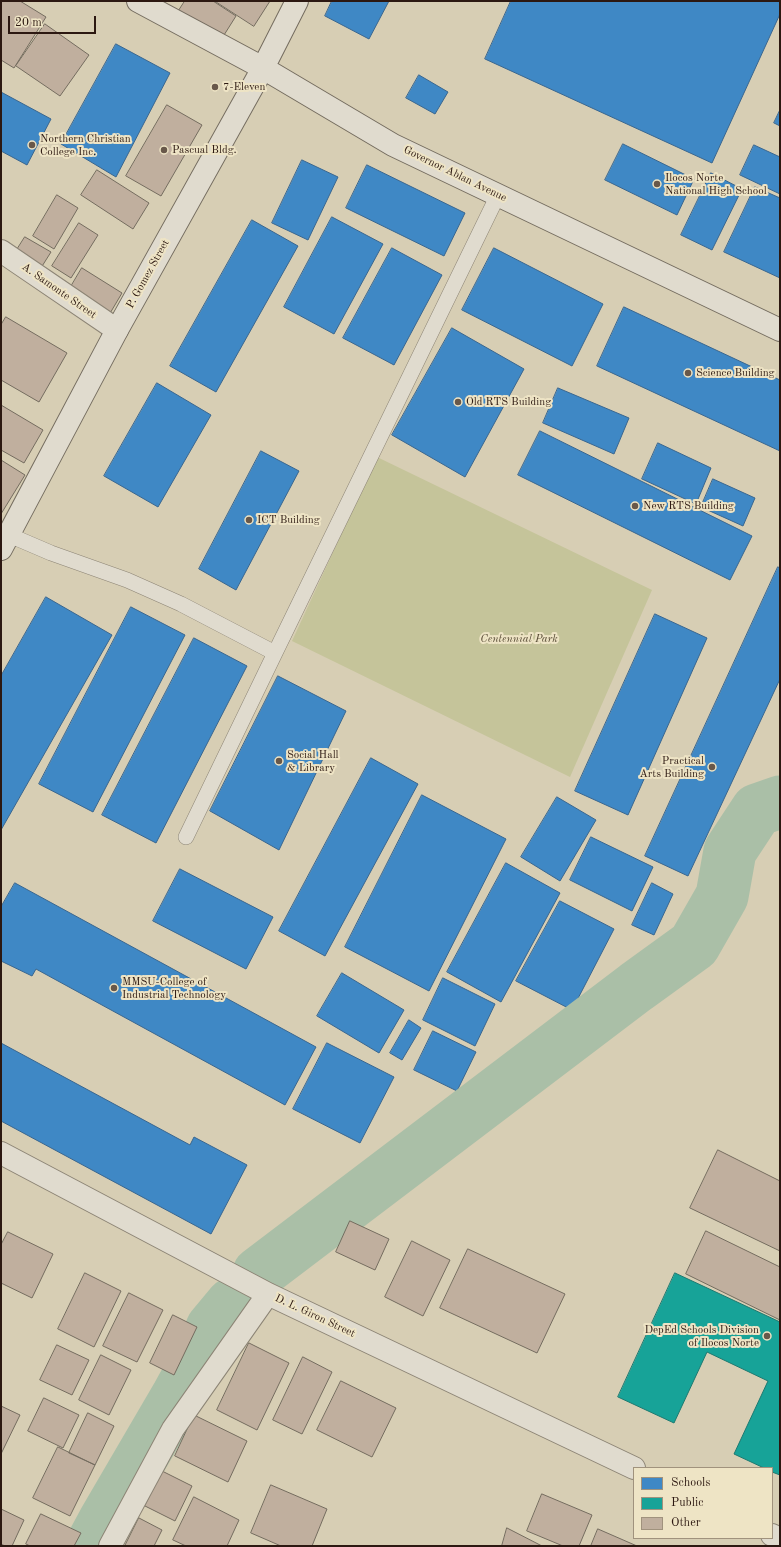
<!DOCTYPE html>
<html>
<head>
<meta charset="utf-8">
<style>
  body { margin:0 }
  #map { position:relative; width:781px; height:1547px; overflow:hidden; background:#d7ceb4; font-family:"Old Standard TT",serif }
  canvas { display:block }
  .frame { position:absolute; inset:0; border:2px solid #2c1811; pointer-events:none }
  .legend { position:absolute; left:633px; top:1467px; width:140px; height:72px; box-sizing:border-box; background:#eee4c5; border:1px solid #a0927d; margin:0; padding:5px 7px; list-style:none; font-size:12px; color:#2c1811 }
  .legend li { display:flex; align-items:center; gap:8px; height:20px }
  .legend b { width:20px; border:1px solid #a0927d }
  .scale { position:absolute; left:8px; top:16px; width:88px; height:18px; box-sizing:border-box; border:2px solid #2c1811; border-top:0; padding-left:5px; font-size:12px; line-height:14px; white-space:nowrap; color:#2c1811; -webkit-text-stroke:3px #eee4c5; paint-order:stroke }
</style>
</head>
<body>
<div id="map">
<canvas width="781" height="1547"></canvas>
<div class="frame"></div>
<ul class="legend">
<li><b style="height:11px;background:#3f88c5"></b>Schools</li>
<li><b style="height:11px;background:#17a398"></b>Public</li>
<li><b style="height:11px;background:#c0af9e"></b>Other</li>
</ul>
<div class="scale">20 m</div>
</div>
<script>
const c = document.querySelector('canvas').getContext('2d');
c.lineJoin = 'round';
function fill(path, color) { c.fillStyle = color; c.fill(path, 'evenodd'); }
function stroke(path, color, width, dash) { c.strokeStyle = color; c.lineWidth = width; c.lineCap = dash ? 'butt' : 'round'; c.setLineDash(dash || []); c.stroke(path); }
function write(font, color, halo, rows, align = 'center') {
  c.font = font + ' "Old Standard TT",serif'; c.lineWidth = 4; c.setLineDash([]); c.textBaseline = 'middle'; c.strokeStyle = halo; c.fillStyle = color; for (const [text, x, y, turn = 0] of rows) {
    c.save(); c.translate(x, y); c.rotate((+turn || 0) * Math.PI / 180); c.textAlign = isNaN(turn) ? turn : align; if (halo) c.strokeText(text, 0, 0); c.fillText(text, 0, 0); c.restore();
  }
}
const green = new Path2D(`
  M 377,457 L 652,590 L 570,777 L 292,641 Z`);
const schools = new Path2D(`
  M 332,1 L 389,1 L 369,39 L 325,16 Z
  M 511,1 L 780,1 L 780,14 L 712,163 L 485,59 Z
  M 116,44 L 170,73 L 116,177 L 61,144 Z
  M 419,75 L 448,92 L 435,114 L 406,98 Z
  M 1,92 L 51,119 L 27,165 L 1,151 Z
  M 780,110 L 780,126 L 774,123 Z
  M 623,144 L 694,179 L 677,215 L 605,180 Z
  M 754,145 L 780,157 L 780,194 L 740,175 Z
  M 302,160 L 338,177 L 308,240 L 272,223 Z
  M 367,165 L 465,213 L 444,256 L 346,208 Z
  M 711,173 L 742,189 L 712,250 L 681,235 Z
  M 755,187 L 780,198 L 780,278 L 724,252 Z
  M 332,217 L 383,244 L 334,334 L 284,307 Z
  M 252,220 L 298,246 L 216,392 L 170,366 Z
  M 392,248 L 442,275 L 394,365 L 343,338 Z
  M 494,248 L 603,304 L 572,366 L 462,310 Z
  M 624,307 L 780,380 L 780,451 L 597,366 Z
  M 452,328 L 524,369 L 465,477 L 392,435 Z
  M 157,383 L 211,415 L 158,507 L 104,476 Z
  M 558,388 L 629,418 L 614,454 L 543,423 Z
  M 540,431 L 752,536 L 730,580 L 518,475 Z
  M 658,443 L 711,468 L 696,504 L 642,479 Z
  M 261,451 L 299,471 L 236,590 L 199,569 Z
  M 713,479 L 755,498 L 743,526 L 701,507 Z
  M 778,567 L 780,568 L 780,679 L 688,876 L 645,856 Z
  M 46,597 L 112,635 L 1,830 L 1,676 Z
  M 131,607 L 185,635 L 93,812 L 39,784 Z
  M 655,614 L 707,638 L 628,815 L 575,791 Z
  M 194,638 L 247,666 L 156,843 L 102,815 Z
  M 278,676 L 346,711 L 279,850 L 210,811 Z
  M 371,758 L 418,784 L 325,956 L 279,931 Z
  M 422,795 L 506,839 L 429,991 L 345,947 Z
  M 557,797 L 596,820 L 560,881 L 521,857 Z
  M 591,837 L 653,867 L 632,911 L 570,880 Z
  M 506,863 L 560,893 L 501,1002 L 447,972 Z
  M 180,869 L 273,917 L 246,969 L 153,921 Z
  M 15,883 L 316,1047 L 285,1105 L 36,969 L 32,976 L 1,961 L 1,907 Z
  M 652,883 L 673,894 L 654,935 L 632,925 Z
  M 560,901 L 614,929 L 572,1010 L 516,981 Z
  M 342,973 L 404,1010 L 379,1053 L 317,1016 Z
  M 443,978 L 495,1004 L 475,1046 L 423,1020 Z
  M 409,1020 L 421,1028 L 402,1060 L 390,1053 Z
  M 433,1031 L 476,1052 L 457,1091 L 414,1070 Z
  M 1,1043 L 190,1145 L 194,1137 L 247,1165 L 211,1234 L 1,1121 Z
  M 327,1043 L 394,1077 L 360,1143 L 293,1109 Z`);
const public = new Path2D(`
  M 675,1273 L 780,1322 L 780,1475 L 772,1472 L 772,1468 L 764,1468 L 734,1454 L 768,1381 L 707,1352 L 674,1423 L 618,1397 Z`);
const river = new Path2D(`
  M 259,1273 L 636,987 L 694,945 L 722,896 L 730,851 L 757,810 L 780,802
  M 91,1546 L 105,1520 L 178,1395 L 204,1348 L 212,1328 L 232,1304`);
const building = new Path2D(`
  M 1,1 L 20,1 L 46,17 L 14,68 L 1,60 Z
  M 185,1 L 213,1 L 236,16 L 219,43 L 176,15 Z
  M 215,1 L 270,1 L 254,26 Z
  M 45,24 L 89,55 L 60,96 L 16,66 Z
  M 167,105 L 202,125 L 161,196 L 126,176 Z
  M 97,170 L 149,203 L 133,229 L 81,195 Z
  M 57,195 L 78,208 L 54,249 L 33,236 Z
  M 79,223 L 98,235 L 71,278 L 52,266 Z
  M 25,237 L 51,252 L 39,271 L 13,256 Z
  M 82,268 L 122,293 L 109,315 L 69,290 Z
  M 6,317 L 67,353 L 39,402 L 1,380 L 1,325 Z
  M 1,405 L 43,430 L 24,463 L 1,450 Z
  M 1,460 L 25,475 L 1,514 Z
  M 718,1150 L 780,1181 L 780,1251 L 690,1208 Z
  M 350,1221 L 389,1239 L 375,1270 L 336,1252 Z
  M 706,1231 L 780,1267 L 780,1320 L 686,1274 Z
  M 8,1232 L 53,1254 L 32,1298 L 1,1283 L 1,1245 Z
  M 412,1241 L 450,1260 L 423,1316 L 385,1297 Z
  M 468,1249 L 565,1294 L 537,1353 L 440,1308 Z
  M 85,1273 L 121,1291 L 94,1347 L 58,1329 Z
  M 129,1293 L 163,1310 L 137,1362 L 103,1346 Z
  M 173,1315 L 197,1327 L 174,1375 L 150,1363 Z
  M 249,1343 L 289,1363 L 257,1430 L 217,1410 Z
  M 57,1345 L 89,1360 L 72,1395 L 40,1380 Z
  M 101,1355 L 131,1370 L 109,1415 L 79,1400 Z
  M 303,1357 L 332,1372 L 302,1434 L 273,1420 Z
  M 341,1381 L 396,1408 L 372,1457 L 317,1430 Z
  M 44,1398 L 79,1415 L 63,1448 L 28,1431 Z
  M 1,1406 L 20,1415 L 1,1454 Z
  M 88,1413 L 114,1426 L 95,1465 L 69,1453 Z
  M 194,1415 L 247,1441 L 228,1482 L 175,1456 Z
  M 58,1447 L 95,1465 L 70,1516 L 33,1498 Z
  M 162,1471 L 192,1486 L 175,1521 L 145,1506 Z
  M 271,1485 L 327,1509 L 312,1546 L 281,1546 L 251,1533 Z
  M 542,1494 L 592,1515 L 579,1546 L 563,1546 L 527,1531 Z
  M 194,1497 L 239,1520 L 227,1546 L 186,1546 L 173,1540 Z
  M 1,1509 L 24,1520 L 12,1546 L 5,1546 L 1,1544 Z
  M 41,1514 L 81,1533 L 74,1546 L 30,1546 L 26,1544 Z
  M 139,1518 L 162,1530 L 154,1546 L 125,1546 Z
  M 507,1528 L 542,1546 L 502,1546 Z
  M 598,1529 L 637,1546 L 591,1546 Z`);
const lane = new Path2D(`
  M 9,535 L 51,553 L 127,580 L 181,604 L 275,653 L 498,195
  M 186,837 L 275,653`);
const street = new Path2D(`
  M 1,251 L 117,330
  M 1,1153 L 268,1294 L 634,1468
  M 772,1535 L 780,1539
  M 110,1546 L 173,1429 L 268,1294`);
const secondary = new Path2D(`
  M 138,1 L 263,68 L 393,145 L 780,330
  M 1,549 L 117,330 L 263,68 L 297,1`);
const markers = [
  [215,87,4,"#68584a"],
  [32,145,4,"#68584a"],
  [164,150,4,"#68584a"],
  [657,184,4,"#68584a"],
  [688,373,4,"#68584a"],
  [458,402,4,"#68584a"],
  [635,506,4,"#68584a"],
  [249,520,4,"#68584a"],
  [279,761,4,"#68584a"],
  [712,767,4,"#68584a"],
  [114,988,4,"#68584a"],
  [767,1336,4,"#68584a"]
];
const poiNames = [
  ["7-Eleven",223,87],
  ["Northern Christian",40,139],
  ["College Inc.",40,152],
  ["Pascual Bldg.",172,150],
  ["Ilocos Norte",665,178],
  ["National High School",665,191],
  ["Science Building",696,373],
  ["Old RTS Building",466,402],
  ["New RTS Building",643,506],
  ["ICT Building",257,520],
  ["Social Hall",287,755],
  ["& Library",287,768],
  ["Practical",704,761,"right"],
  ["Arts Building",704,774,"right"],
  ["MMSU-College of",122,982],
  ["Industrial Technology",122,995],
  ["DepEd Schools Division",759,1330,"right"],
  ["of Ilocos Norte",759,1343,"right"]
];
const streetNames = [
  ["Governor Ablan Avenue",455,174,26],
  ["P. Gomez Street",148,274,-61],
  ["A. Samonte Street",59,291,35],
  ["D. L. Giron Street",315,1316,25]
];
const parkNames = [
  ["Centennial Park",519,639]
];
fill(green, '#c5c49a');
fill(schools, '#3f88c5');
stroke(schools, '#39668f', 1);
fill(public, '#17a398');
stroke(public, '#1d7970', 1);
stroke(river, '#aabfa7', 53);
fill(building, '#c0af9e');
stroke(building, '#746c5f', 1);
stroke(lane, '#8c8475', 16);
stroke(street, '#8c8475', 24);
stroke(secondary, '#746c5f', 24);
stroke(lane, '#e0dbce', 15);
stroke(street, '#e0dbce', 22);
stroke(secondary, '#e0dbce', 22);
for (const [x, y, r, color] of markers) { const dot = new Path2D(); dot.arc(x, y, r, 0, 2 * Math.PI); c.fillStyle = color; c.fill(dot); stroke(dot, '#eee4c5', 1.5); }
write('11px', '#2c1811', '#eee4c5', poiNames, 'left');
write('11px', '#2c1811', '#eee4c5', streetNames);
write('italic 11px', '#564934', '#eee4c5', parkNames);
</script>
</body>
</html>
